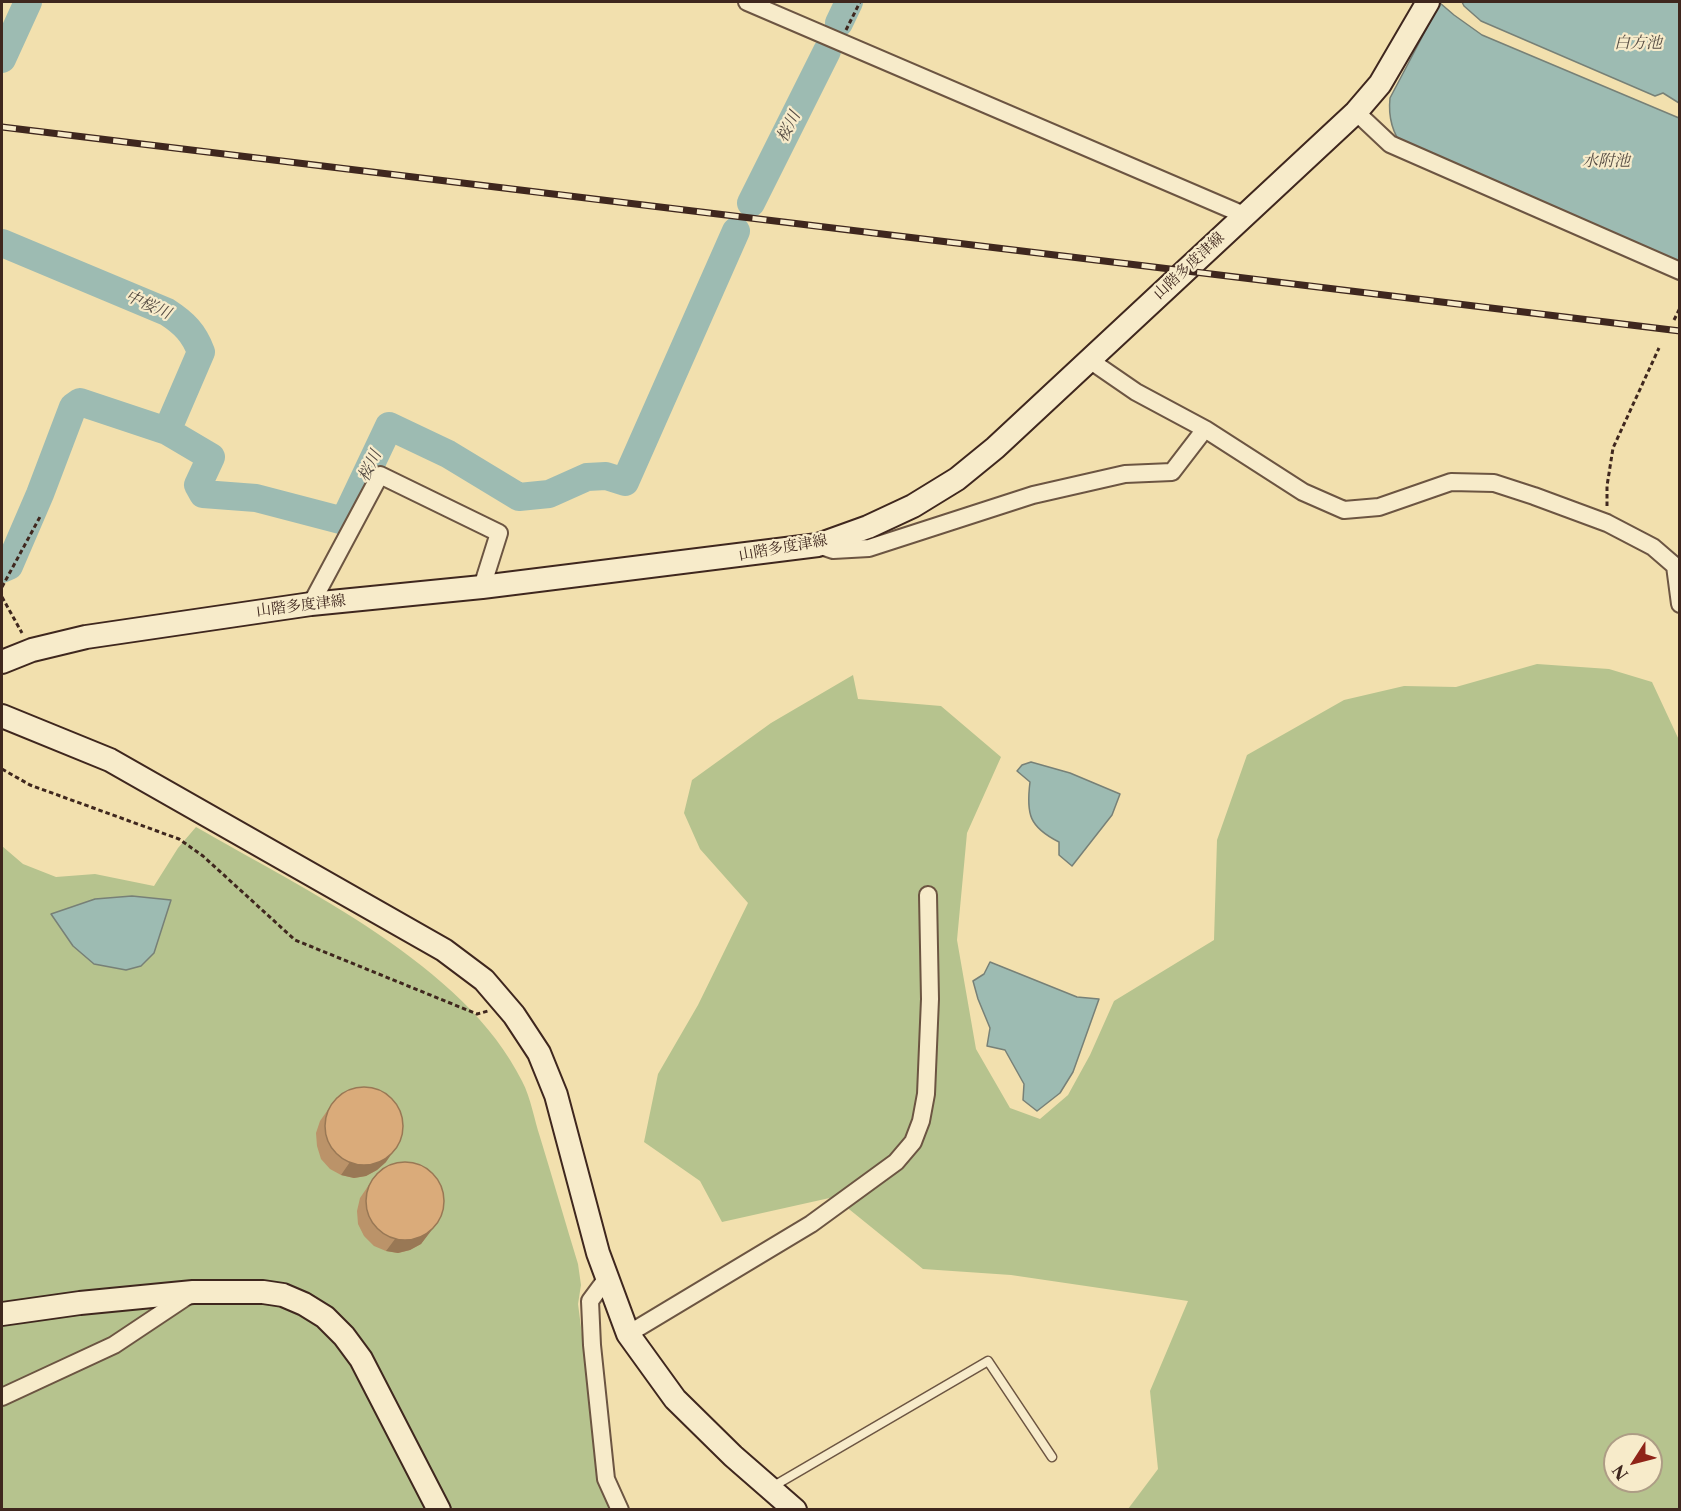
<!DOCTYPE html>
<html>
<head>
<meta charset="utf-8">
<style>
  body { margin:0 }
  #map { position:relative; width:1681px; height:1511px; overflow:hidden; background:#f2e0ae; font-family:"Libre Caslon Text",serif }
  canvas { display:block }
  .frame { position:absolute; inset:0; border:3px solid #3f271e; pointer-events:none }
  .north { position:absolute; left:1603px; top:1433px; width:60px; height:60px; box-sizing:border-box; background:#f7ebca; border:2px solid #ad9d85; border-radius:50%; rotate:234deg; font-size:16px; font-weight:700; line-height:24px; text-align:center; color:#3f271e }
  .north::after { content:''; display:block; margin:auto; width:21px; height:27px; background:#8f2418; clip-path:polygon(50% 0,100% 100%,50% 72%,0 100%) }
</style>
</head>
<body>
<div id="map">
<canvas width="1681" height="1511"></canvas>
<div class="frame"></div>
<div class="north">N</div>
</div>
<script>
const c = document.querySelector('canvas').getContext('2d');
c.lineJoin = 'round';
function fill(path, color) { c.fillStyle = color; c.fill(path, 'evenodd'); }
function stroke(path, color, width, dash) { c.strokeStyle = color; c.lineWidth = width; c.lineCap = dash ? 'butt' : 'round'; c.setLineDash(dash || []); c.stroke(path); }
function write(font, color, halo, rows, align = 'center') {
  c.font = font + ' "Libre Caslon Text","Noto Serif JP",serif'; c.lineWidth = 4.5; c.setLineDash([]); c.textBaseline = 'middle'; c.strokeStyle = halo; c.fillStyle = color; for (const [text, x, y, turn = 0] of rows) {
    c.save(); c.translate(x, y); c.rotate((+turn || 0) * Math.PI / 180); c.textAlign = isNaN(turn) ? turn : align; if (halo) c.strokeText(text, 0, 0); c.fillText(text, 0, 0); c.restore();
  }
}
const green = new Path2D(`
  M 1537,664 L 1609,669 L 1652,682 L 1679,740 L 1679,1509 L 1128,1509 L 1158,1469 L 1150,1391 L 1188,1301 L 1011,1275 L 923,1269 L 834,1197 L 722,1222 L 700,1181 L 644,1142 L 658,1074 L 698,1005 L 748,903 L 700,849 L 684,813 L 692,780 L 771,723 L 853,675 L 858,699 L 941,706 L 1001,757 L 967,833 L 957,940 L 976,1049 L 1010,1108 L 1040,1119 L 1068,1095 L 1090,1055 L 1114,1001 L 1214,940 L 1217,840 L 1247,755 L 1344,700 L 1404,686 L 1456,687 ZM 1615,1445 L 1651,1445 L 1651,1481 L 1615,1481 Z
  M 196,827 C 303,889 465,965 522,1081 C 531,1098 534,1119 540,1137 C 553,1179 565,1222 578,1264 L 581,1285 L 578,1304 L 601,1482 L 612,1509 L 2,1509 L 2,846 L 23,864 L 56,877 L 95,874 L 154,886 L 178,848 Z`);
const water = new Path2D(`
  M 1462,2 L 1679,2 L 1679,103 L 1663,93 L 1655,96 L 1481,21 L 1464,6 Z
  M 1440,3 L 1454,15 L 1482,35 L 1679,118 L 1679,267 L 1404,148 C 1392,133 1388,117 1390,98 Z
  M 1031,762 L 1070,773 L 1120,794 L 1112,815 L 1072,866 L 1059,855 L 1059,842 C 1029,827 1026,814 1030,782 L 1017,771 L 1022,765 Z
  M 132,896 L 171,900 L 154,953 L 141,966 L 126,970 L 94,964 L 73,946 L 51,914 L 95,899 Z
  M 990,962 L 1077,997 L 1099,999 L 1073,1072 L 1060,1093 L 1037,1111 L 1023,1100 L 1024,1084 L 1005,1050 L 987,1046 L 990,1028 L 978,999 L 973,981 L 984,974 Z`);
const river = new Path2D(`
  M 839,23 L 849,2
  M 2,59 L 28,2
  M 751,203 L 827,51
  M 2,243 L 167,312 C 184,323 194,333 201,352 L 167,431
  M 2,569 L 9,566 L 40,494 L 73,407 L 80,402 L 167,431 L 211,457 L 198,485 L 203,494 L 256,498 L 344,521 L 389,426 L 448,454 L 519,497 L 549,494 L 587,477 L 606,476 L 625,482 L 736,231`);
const path = new Path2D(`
  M 846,30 L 860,2
  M 1674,320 L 1680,308
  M 1607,506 L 1607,486 L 1613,448 L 1659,348
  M 2,587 L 41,515
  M 2,597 L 22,633
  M 2,769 L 30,785 L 179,839 L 203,856 L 295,940 L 477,1014 L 488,1011`);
const lane = new Path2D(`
  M 772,1487 L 988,1361 L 1052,1457`);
const street = new Path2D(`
  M 747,2 L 1244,215
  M 1356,112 L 1390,144 L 1680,271
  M 1088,359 L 1136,392 L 1205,429 L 1303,492 L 1344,510 L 1379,507 L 1451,482 L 1494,483 L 1534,496 L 1607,523 L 1653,547 L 1675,566 L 1680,604
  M 818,545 L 833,550 L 869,548 L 1033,495 L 1125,474 L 1172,472 L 1205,429
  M 311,604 L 380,475 L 499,533 L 482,587
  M 607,1278 L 590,1301 L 592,1345 L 606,1479 L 620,1510
  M 628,1334 L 811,1224 L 896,1162 L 913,1142 L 921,1121 L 926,1094 L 930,999 L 928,895
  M 2,1397 L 114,1345 L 192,1293`);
const secondary = new Path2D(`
  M 2,662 L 32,650 L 86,637 L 311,604 L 482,587 L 818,545 L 868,527 L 913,506 L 957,479 L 995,448 L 1356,112 L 1380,84 L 1428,2
  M 2,716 L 110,760 L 444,950 L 484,980 L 514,1015 L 539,1053 L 556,1095 L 598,1253 L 628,1334 L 675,1399 L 733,1456 L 795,1510
  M 2,1314 L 80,1303 L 193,1292 L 263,1292 L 283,1295 L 304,1304 L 325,1317 L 344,1336 L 361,1359 L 439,1510`);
const rail = new Path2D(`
  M 2,127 L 1680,331`);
const wall = new Path2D(`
  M 337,1097 L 386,1162 L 377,1170 L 366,1176 L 354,1178 L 341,1175 L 330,1169 L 321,1159 L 317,1146 L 316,1133 L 320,1121 Z
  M 377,1173 L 428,1234 L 421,1244 L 410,1250 L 398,1253 L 386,1251 L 374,1246 L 364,1236 L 358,1224 L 357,1211 L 360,1198 Z`);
const shadedWall = new Path2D(`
  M 395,1149 L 386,1162 L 377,1170 L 366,1176 L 354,1178 L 341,1175 L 350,1162 Z
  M 438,1222 L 421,1244 L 410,1250 L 398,1253 L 386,1251 L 395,1239 Z`);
const building = new Path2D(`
  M325 1126a39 39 0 1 1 78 0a39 39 0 1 1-78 0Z
  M366 1201a39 39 0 1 1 78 0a39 39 0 1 1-78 0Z`);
const streetNames = [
  ["山階多度津線",1189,266,-43],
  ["山階多度津線",783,548,-10],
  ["山階多度津線",301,606,-7]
];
const waterNames = [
  ["白方池",1638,43],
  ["桜川",789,127,-63],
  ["水附池",1606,161],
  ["中桜川",148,305,24],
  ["桜川",370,466,-64]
];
fill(green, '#b6c38e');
fill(water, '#9dbbb2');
stroke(water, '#778077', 1.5);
stroke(river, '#9dbbb2', 28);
stroke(lane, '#6c5542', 11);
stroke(street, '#6c5542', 20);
stroke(secondary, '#3f271e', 26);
stroke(path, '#3f271e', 3, [4.5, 3]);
stroke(lane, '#f7ebca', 8);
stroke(street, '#f7ebca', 16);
stroke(secondary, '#f7ebca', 22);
stroke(rail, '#3f271e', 7);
stroke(rail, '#f7ebca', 4.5, [14]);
fill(wall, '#bb9369');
fill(shadedWall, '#997855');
fill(building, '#daab7a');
stroke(building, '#997855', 1.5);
write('15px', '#3f271e', '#f7ebca', streetNames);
write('italic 16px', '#564c43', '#f7ebca', waterNames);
</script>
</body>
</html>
